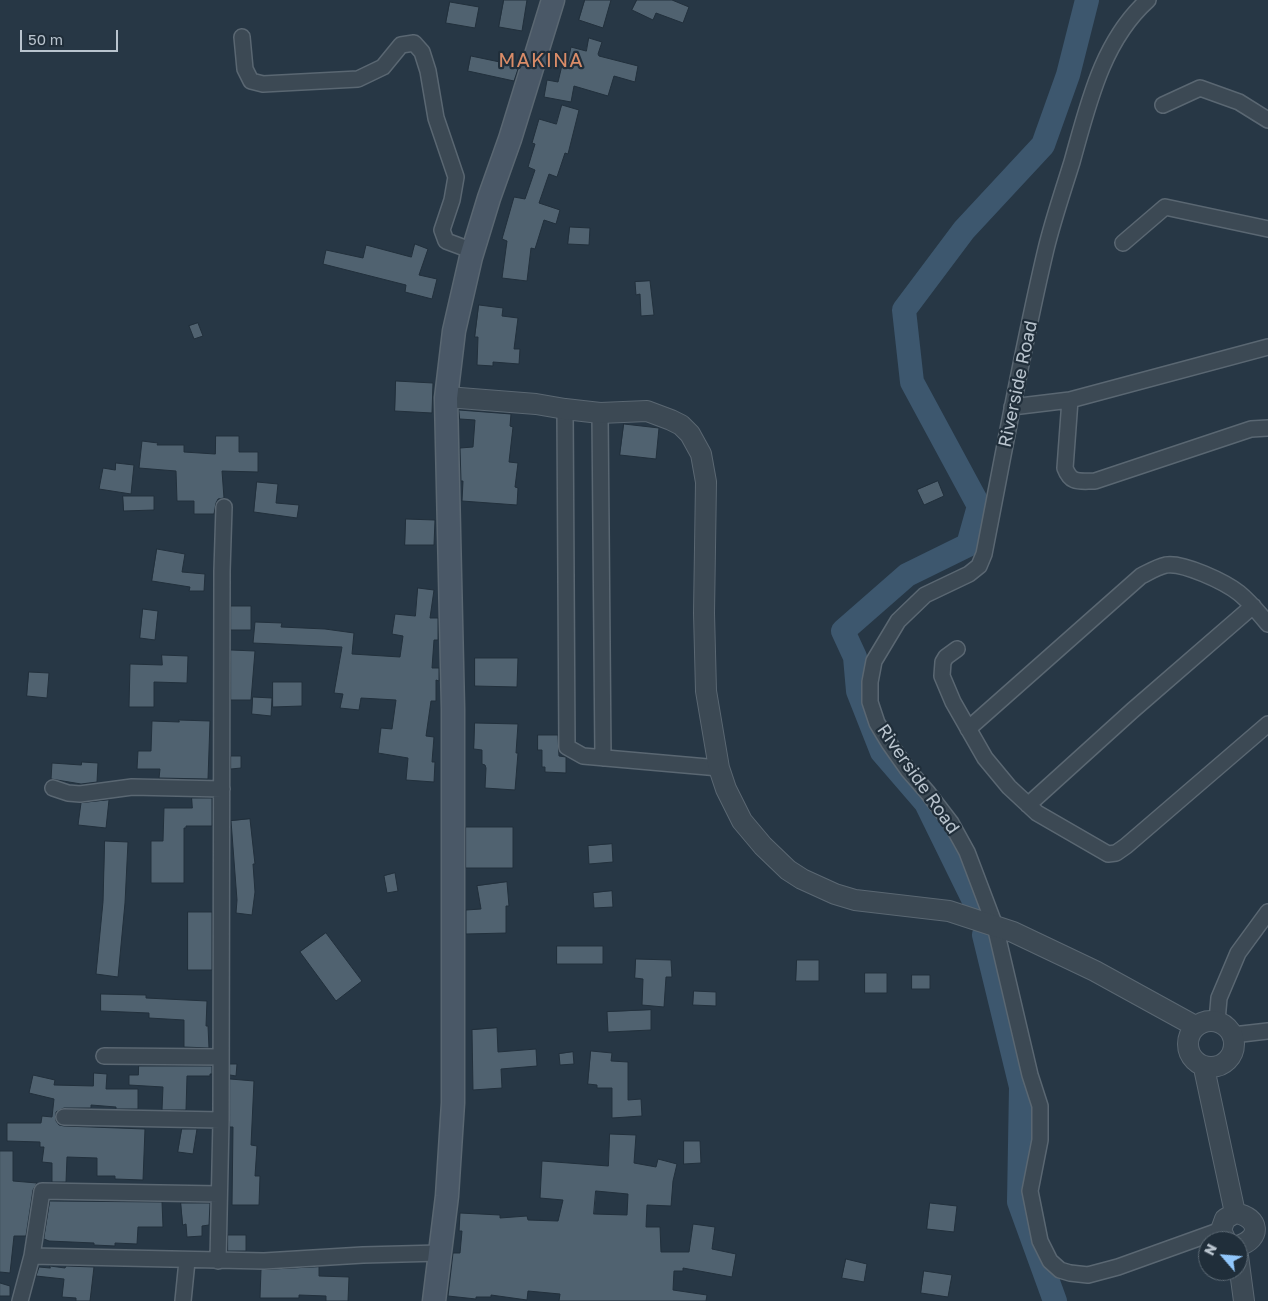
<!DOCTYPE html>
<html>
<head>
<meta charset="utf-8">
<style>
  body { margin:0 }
  #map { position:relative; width:1268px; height:1301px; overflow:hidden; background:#273745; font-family:"Golos Text",sans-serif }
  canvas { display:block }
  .north { position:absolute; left:1198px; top:1231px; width:50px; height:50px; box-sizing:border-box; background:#202e3a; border:1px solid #5d6a75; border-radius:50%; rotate:297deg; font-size:14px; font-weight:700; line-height:20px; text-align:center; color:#b9c4ce }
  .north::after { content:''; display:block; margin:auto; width:18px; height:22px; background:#91c7fb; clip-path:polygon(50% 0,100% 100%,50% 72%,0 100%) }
  .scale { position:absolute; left:20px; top:30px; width:98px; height:22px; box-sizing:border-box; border:2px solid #b9c4ce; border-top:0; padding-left:6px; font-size:15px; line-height:18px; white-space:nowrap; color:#b9c4ce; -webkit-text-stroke:4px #202e3a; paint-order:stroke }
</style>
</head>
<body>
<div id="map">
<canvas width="1268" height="1301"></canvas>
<div class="north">N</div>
<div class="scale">50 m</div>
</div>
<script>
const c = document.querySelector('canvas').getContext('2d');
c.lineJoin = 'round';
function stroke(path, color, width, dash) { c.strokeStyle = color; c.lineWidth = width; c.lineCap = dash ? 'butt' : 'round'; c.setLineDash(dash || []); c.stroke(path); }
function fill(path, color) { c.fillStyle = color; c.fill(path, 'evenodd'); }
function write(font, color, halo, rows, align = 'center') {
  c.font = font + ' "Golos Text",sans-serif'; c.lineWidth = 4.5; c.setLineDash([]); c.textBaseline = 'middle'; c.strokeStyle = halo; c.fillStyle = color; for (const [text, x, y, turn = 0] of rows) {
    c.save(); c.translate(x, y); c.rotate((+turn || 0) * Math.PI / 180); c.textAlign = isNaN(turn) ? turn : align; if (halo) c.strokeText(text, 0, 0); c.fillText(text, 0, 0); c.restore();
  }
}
const river = new Path2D(`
  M 976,905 L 926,803 L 882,752 L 858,691 L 855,657 L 843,631 L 907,575 L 968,545 L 979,506 L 912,382 L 904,310 L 964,230 L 1043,145 L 1068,75 L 1087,0
  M 984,935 L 1021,1087 L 1019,1202 L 1055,1301`);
const building = new Path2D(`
  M 504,0 L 527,0 L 522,31 L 499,27 Z
  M 585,0 L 611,0 L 603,28 L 579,20 Z
  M 637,0 L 672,0 L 689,7 L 683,23 L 656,13 L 653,20 L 632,10 Z
  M 450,2 L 479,7 L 475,28 L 446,23 Z
  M 589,38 L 602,42 L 598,54 L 599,56 L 638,66 L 635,82 L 614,76 L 608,96 L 574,86 L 571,102 L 544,97 L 547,80 L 558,82 L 563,61 L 568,62 L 571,47 L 586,51 Z
  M 471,56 L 519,66 L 514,81 L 468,71 Z
  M 562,105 L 579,110 L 568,154 L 565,153 L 557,177 L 549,174 L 539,203 L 560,210 L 556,224 L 544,220 L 535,249 L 531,248 L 527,281 L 502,278 L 507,241 L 502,239 L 514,197 L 525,199 L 535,170 L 528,167 L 535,144 L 532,143 L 539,119 L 556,124 Z
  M 570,227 L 590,228 L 589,245 L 568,244 Z
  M 415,244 L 428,249 L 419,275 L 437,279 L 432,299 L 405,292 L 406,285 L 323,264 L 326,250 L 363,258 L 366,245 L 411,257 Z
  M 650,281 L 654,315 L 641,316 L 640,294 L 636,295 L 635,282 Z
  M 479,305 L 503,308 L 502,316 L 518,318 L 514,349 L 520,349 L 519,364 L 493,362 L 493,366 L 477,365 L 478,337 L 475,337 Z
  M 198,323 L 203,336 L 194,339 L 189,326 Z
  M 396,381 L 433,383 L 432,413 L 395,411 Z
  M 459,410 L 511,414 L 510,426 L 513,427 L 509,462 L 518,463 L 515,487 L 518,488 L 517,505 L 462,501 L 463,481 L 461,481 L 460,448 L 473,447 L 475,420 L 460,419 Z
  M 624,424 L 659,428 L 656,459 L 620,455 Z
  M 216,436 L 239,436 L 239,452 L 258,452 L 258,472 L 222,471 L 224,498 L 218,499 L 216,503 L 214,514 L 194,514 L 194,501 L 177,501 L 176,471 L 139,468 L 142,441 L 158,443 L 157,445 L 184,445 L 184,452 L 215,454 Z
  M 116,463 L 134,465 L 131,494 L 99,489 L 103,468 L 115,470 Z
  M 938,481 L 944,496 L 924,505 L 917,490 Z
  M 257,482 L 278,484 L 276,503 L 299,505 L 297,518 L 254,512 Z
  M 123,496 L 154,496 L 154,510 L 124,511 Z
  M 406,519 L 435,520 L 434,545 L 405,545 Z
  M 157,549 L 185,554 L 182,572 L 205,574 L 204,591 L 189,591 L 190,587 L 152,581 Z
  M 418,588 L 434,590 L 430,618 L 438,618 L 438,640 L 434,640 L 432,668 L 439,668 L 439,681 L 436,680 L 436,701 L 431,701 L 426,736 L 434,737 L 432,762 L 435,762 L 434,782 L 406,780 L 408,758 L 378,753 L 381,728 L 392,729 L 396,700 L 361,698 L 359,710 L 340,708 L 343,694 L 334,693 L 342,647 L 253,643 L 255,622 L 282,623 L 281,627 L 325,629 L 354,633 L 352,654 L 400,657 L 403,636 L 392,634 L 395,614 L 415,616 Z
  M 231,606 L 251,606 L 251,630 L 231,630 Z
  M 143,609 L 158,611 L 155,640 L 140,638 Z
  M 231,650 L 255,651 L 251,700 L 231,700 Z
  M 162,655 L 188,656 L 187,683 L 154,682 L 154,707 L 129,707 L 130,664 L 162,665 Z
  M 475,658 L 518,658 L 517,687 L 475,686 Z
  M 29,672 L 49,673 L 47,698 L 27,696 Z
  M 273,682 L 302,682 L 302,706 L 273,707 Z
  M 253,697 L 272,698 L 271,716 L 252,714 Z
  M 179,720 L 210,721 L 208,779 L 159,778 L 160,769 L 137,769 L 138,751 L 151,751 L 152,721 L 179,722 Z
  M 475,723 L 518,724 L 516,753 L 518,753 L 515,790 L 485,788 L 486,768 L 485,765 L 482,764 L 482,750 L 474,749 Z
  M 538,735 L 558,735 L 559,756 L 566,757 L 566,773 L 545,772 L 545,767 L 542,767 L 542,750 L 538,750 Z
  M 231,756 L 241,756 L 241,768 L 231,769 Z
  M 82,762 L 98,763 L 97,782 L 81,784 L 51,779 L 52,763 L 81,765 Z
  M 192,798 L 212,798 L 212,826 L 186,826 L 186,828 L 184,828 L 184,883 L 151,883 L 151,841 L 163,841 L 164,808 L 192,808 Z
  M 109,800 L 106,828 L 78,825 L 81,803 Z
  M 250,819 L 255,864 L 253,864 L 255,892 L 252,915 L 236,913 L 237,900 L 231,821 Z
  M 466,827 L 513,827 L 513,868 L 466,868 Z
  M 105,841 L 128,842 L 125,903 L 118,977 L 96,974 L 103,902 Z
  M 612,844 L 613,862 L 589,864 L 588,846 Z
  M 395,873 L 398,891 L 387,893 L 384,876 Z
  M 507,882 L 509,906 L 506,906 L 506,933 L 466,934 L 466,910 L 481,909 L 477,886 Z
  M 612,891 L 613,907 L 594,908 L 593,893 Z
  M 188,912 L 212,912 L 212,970 L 188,970 Z
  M 326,933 L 362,981 L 336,1001 L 300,952 Z
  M 557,946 L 603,946 L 603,964 L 557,964 Z
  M 636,959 L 671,960 L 672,977 L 666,977 L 664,1007 L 642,1005 L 643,979 L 635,978 Z
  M 797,960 L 819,960 L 819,981 L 796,981 Z
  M 865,973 L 887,973 L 887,993 L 865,993 Z
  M 912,975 L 930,975 L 930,989 L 912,989 Z
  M 694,991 L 716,992 L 716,1006 L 693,1005 Z
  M 101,994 L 146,995 L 146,998 L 207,1001 L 206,1026 L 208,1026 L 209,1048 L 184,1047 L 184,1020 L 149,1018 L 149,1013 L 101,1011 Z
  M 651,1010 L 651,1030 L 608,1032 L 607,1012 Z
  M 497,1028 L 498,1052 L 536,1049 L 537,1066 L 501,1069 L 502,1088 L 473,1090 L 472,1030 Z
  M 591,1051 L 612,1053 L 611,1061 L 628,1062 L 628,1100 L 641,1099 L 642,1116 L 612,1118 L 612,1088 L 597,1088 L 597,1085 L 588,1084 Z
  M 573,1052 L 574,1064 L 560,1065 L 559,1054 Z
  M 230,1064 L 237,1064 L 236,1076 L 230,1075 Z
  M 139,1066 L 212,1066 L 212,1074 L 210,1074 L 210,1076 L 187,1076 L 186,1110 L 162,1110 L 163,1087 L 129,1085 L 129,1075 L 138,1075 Z
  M 94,1073 L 107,1074 L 106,1089 L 138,1089 L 138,1109 L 116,1109 L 116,1107 L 91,1105 L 91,1108 L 64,1108 L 56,1112 L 56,1121 L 59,1125 L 64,1126 L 145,1129 L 143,1180 L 115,1179 L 115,1176 L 97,1176 L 97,1158 L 67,1157 L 66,1182 L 52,1182 L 52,1163 L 42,1162 L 44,1147 L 40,1147 L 40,1142 L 7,1141 L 7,1123 L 41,1123 L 42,1116 L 52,1117 L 54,1099 L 29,1093 L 33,1075 L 55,1080 L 54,1085 L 93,1086 Z
  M 230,1079 L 254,1081 L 251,1145 L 257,1146 L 255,1176 L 260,1176 L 259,1205 L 232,1205 L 233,1127 L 230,1127 Z
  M 182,1129 L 197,1129 L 193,1154 L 178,1152 Z
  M 610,1134 L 636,1135 L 634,1163 L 656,1167 L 658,1159 L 677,1164 L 673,1181 L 671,1206 L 647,1205 L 646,1227 L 660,1227 L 661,1252 L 689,1252 L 693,1224 L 715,1227 L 712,1249 L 736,1254 L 732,1277 L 683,1268 L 683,1271 L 674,1271 L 673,1290 L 707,1295 L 706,1301 L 559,1301 L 560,1294 L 528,1291 L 527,1300 L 491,1295 L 491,1297 L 476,1297 L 476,1299 L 448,1296 L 453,1253 L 460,1253 L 462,1231 L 459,1231 L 460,1213 L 500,1215 L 500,1218 L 527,1216 L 528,1220 L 558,1221 L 563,1200 L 540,1198 L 542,1161 L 608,1166 ZM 596,1191 L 628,1194 L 627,1215 L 594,1214 Z
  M 684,1141 L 700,1141 L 701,1163 L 684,1164 Z
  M 0,1151 L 13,1151 L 13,1181 L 37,1183 L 33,1190 L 26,1236 L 14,1236 L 10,1273 L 0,1272 Z
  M 50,1201 L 162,1202 L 163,1227 L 138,1227 L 137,1244 L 115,1243 L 115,1246 L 94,1245 L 94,1243 L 49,1241 L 44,1239 Z
  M 181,1203 L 210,1203 L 209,1225 L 202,1226 L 202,1236 L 187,1237 L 186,1224 L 183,1225 Z
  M 930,1203 L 957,1206 L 954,1232 L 927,1229 Z
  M 228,1235 L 246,1235 L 246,1251 L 228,1251 Z
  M 846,1259 L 867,1264 L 864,1282 L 842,1278 Z
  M 50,1266 L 65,1268 L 66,1266 L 94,1267 L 90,1301 L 76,1301 L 76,1298 L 62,1297 L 64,1279 L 36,1276 L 39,1267 L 50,1268 Z
  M 319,1267 L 319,1276 L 349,1277 L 348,1301 L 326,1301 L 326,1296 L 299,1295 L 299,1298 L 260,1298 L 261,1270 Z
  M 924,1271 L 952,1275 L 948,1297 L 921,1293 Z
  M 0,1283 L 10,1286 L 10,1296 L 0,1296 Z`);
const minor = new Path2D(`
  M 1148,0 C 1102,41 1088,105 1072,162 C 1063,191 1053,220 1046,249 C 1022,350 1004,452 984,554 L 979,566 L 969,574 L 925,595 L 898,621 L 874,661 L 870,682 L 870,702 L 877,723 L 889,743 L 908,770 L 928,793 L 951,823 L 967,852 L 995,926 L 1030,1075 L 1040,1106 L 1040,1140 L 1030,1191 L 1040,1241 L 1050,1261 L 1060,1270 L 1070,1273 L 1088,1275 L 1118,1267 L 1221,1230
  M 242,37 L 245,69 L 251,81 L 263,84 L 358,79 L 383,67 L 401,45 L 414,43 L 422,52 L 428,71 L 436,118 L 456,177 L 452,200 L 442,230 L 446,241 L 473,251
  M 1163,105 L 1200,88 L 1239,102 L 1268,120
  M 1123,243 L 1165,207 L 1268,229
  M 1070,400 L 1065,468 C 1071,484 1079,481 1095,481 L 1251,429 L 1268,428
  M 1012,407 L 1070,400 L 1268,347
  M 565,409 L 567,747 L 583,756 L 719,768
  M 600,413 L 603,758
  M 957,649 L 946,657 L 943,662 L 942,676 L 953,702 L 985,758 L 1009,787 L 1037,813 L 1108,854 L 1116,853 L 1126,846 L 1268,724
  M 968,729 L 1141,576 C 1149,572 1157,567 1166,565 C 1183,562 1225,582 1239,593 C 1250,602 1259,613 1268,624
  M 53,788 L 68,793 L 80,794 L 132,787 L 222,789
  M 1028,805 L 1133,710 L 1253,606
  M 1217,1021 L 1219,998 L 1238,953 L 1268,912
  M 1233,1035 L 1268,1031
  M 104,1056 L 221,1057
  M 64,1117 L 221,1120
  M 32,1256 L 264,1261 L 363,1255 L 440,1253
  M 218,1261 L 221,1120 L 222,571 L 224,507
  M 20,1301 L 32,1256 L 42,1191 L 219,1194
  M 183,1301 L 187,1261`);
const tertiary = new Path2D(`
  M 447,397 L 536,404 L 565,409 L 600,413 L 647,411 L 671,420 L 681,425 L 690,434 L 701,454 L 706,482 L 704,613 L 706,691 L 719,768 L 726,789 L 742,821 L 763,846 L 788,870 L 802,879 L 835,894 L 855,900 L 949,911 L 1013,932 L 1095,971 L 1195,1026
  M1188 1044a23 23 0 1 1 46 0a23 23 0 1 1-46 0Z
  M 1204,1068 L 1235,1213
  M 1226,1241 L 1221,1230 L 1225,1219 L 1235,1213 C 1260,1217 1262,1239 1238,1246
  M 1238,1256 L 1244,1301`);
const secondary = new Path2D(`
  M 434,1301 L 447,1196 L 453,1103 L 453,709 L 446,398 L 454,331 L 471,257 L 489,198 L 510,139 L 553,0`);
const streetNames = [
  ["Riverside Road",1018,384,-78],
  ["Riverside Road",918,779,55]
];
const quarterNames = [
  ["MAKINA",541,61]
];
stroke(river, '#3d576e', 24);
fill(building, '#506270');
stroke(building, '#22303c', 1);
stroke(minor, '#5a6772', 18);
stroke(tertiary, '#5a6772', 22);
stroke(secondary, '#5a6772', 25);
stroke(minor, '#3c4954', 15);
stroke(tertiary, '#3c4954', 20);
stroke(secondary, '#4a5867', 22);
write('18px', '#b9c4ce', '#202e3a', streetNames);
c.letterSpacing = '1px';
write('20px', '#da8c68', '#202e3a', quarterNames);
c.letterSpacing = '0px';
</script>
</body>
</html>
